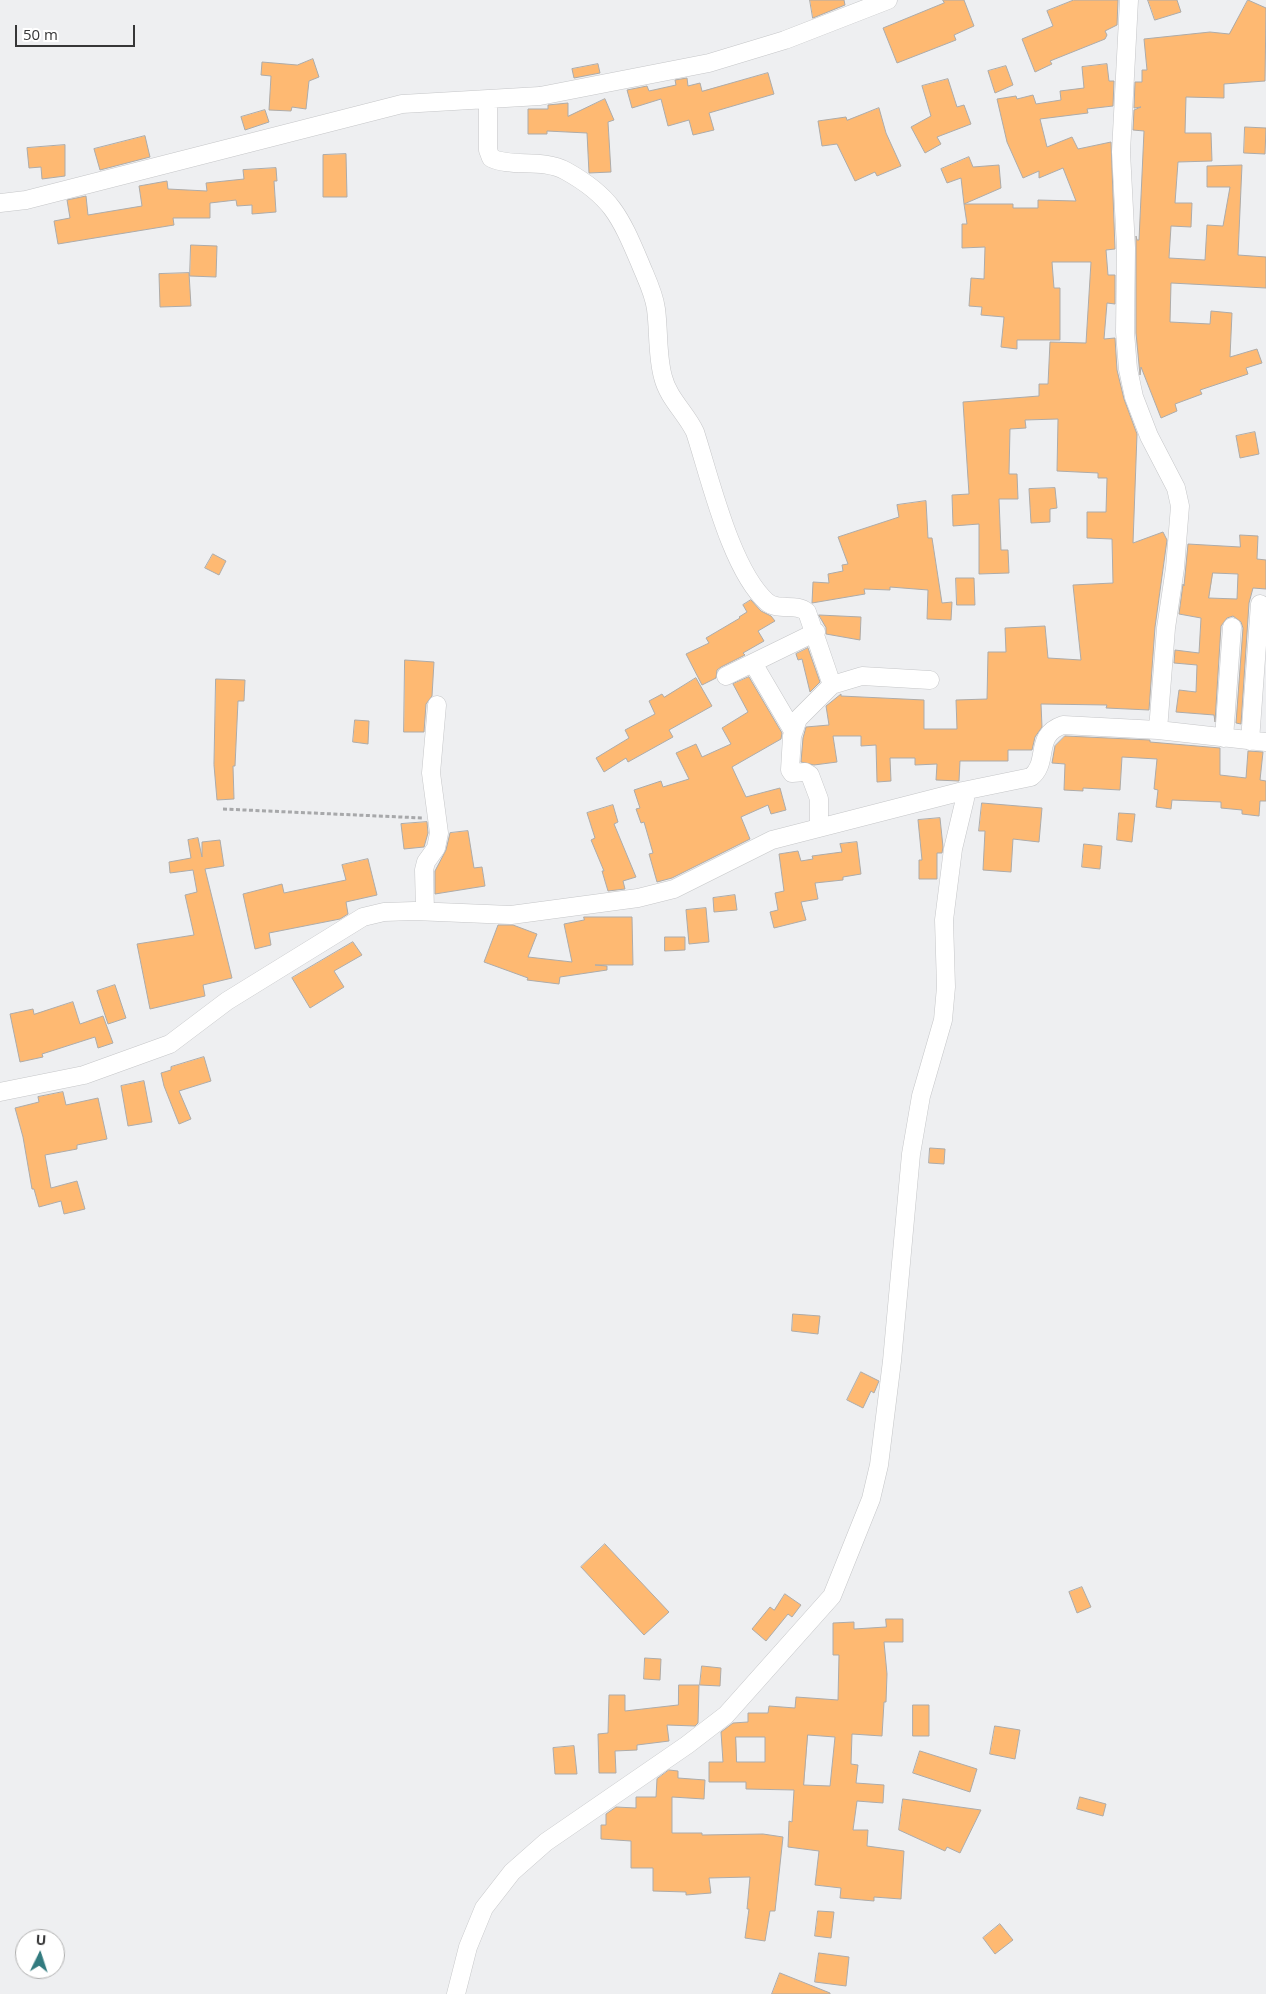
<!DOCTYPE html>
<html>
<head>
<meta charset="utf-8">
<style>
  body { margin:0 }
  #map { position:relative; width:1266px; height:1994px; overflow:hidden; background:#eeeff1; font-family:"Open Sans",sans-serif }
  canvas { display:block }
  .north { position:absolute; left:15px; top:1929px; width:50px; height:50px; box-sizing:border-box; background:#fff; border:1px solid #afafaf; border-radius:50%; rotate:4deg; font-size:14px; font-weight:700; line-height:20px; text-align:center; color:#363637 }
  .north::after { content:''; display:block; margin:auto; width:18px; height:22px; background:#327b7f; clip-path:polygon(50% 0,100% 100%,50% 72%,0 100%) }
  .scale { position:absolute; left:15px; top:25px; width:120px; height:22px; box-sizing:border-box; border:2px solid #363637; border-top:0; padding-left:6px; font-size:15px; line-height:18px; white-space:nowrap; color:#363637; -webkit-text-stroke:4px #fff; paint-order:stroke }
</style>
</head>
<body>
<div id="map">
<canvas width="1266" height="1994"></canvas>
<div class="north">U</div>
<div class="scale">50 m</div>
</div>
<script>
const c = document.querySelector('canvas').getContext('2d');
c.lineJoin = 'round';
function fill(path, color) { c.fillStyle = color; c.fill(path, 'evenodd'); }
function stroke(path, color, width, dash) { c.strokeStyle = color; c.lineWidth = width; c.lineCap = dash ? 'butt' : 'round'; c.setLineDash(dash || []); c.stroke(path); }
const building = new Path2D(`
  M 810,0 L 844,0 L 845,5 L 813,18 Z
  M 943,0 L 964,0 L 974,26 L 954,35 L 956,40 L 897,63 L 883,28 L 944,3 Z
  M 1074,0 L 1118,0 L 1117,25 L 1105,31 L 1107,35 L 1105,39 L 1050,61 L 1052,64 L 1035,72 L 1022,39 L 1053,26 L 1047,11 Z
  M 1148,0 L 1177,0 L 1181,12 L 1155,20 Z
  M 1248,0 L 1266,8 L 1265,81 L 1224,84 L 1224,98 L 1186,97 L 1185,133 L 1211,133 L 1212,161 L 1178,162 L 1175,203 L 1192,203 L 1191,227 L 1171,226 L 1169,258 L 1205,260 L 1207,225 L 1223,226 L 1230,187 L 1207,187 L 1207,166 L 1242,165 L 1238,255 L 1266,257 L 1266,288 L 1171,283 L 1170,322 L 1210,324 L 1211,311 L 1232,313 L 1230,357 L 1257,349 L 1262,363 L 1246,368 L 1248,374 L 1200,390 L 1202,394 L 1175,404 L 1177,411 L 1161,418 L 1141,367 L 1140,375 L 1136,333 L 1136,236 L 1137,240 L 1139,240 L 1144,131 L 1133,130 L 1134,110 L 1141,107 L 1134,108 L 1135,82 L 1142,82 L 1142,70 L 1147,70 L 1144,39 L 1210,32 L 1229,34 Z
  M 313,59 L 319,77 L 309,81 L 306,109 L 292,107 L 291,111 L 269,110 L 271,76 L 261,75 L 262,62 L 297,65 Z
  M 598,64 L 600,73 L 574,78 L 572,69 Z
  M 1107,64 L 1109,81 L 1114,81 L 1113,106 L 1087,109 L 1088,113 L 1040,119 L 1047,147 L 1072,137 L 1078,149 L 1111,142 L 1115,249 L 1106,250 L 1108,275 L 1115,275 L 1115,304 L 1107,303 L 1104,339 L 1115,338 L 1117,370 L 1124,399 L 1137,434 L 1133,543 L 1163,532 L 1167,540 L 1155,627 L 1149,710 L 1106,708 L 1107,705 L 1041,704 L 1042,727 L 1035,737 L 1032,750 L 1008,750 L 1008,761 L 960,761 L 959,781 L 936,780 L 937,764 L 915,765 L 915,758 L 890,758 L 891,781 L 877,782 L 876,745 L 861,746 L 861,736 L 833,736 L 837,762 L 814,765 L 801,762 L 803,738 L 806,727 L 829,725 L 826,706 L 841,694 L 841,696 L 924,700 L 924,729 L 957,729 L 956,700 L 987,699 L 988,652 L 1006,652 L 1005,628 L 1045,626 L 1048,658 L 1081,660 L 1073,585 L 1113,583 L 1112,539 L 1087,538 L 1087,512 L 1106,512 L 1107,478 L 1098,478 L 1098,473 L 1057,471 L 1058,419 L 1025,420 L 1026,428 L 1010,429 L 1009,474 L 1017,474 L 1018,499 L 999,499 L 1001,550 L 1008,550 L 1009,573 L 979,574 L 979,524 L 953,526 L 952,495 L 969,494 L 963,402 L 1039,396 L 1039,384 L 1048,384 L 1050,342 L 1086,343 L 1091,262 L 1052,262 L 1054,288 L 1060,288 L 1060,340 L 1017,340 L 1017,349 L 1001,347 L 1004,317 L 981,315 L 982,307 L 969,306 L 971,278 L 984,279 L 985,247 L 962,248 L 962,224 L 967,224 L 964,204 L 1013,204 L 1013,208 L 1038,208 L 1038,200 L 1076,201 L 1063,168 L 1039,178 L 1039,171 L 1023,178 L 1007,142 L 997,99 L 1016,96 L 1017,99 L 1033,95 L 1036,104 L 1061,100 L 1060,91 L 1084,88 L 1082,67 Z
  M 1006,66 L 1013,85 L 995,93 L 988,71 Z
  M 768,73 L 774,94 L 709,113 L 714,130 L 693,135 L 689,120 L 668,126 L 661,99 L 632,108 L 627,90 L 647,86 L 649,91 L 676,85 L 675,80 L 687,78 L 688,86 L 700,83 L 702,91 Z
  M 948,79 L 957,107 L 964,105 L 971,124 L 937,137 L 941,144 L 925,153 L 911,127 L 931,116 L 922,86 Z
  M 605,99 L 614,120 L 608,122 L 611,172 L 589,173 L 587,133 L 547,131 L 547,134 L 528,134 L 528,109 L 548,109 L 548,105 L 568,103 L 568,116 Z
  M 879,108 L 886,133 L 901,166 L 877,176 L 875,172 L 855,181 L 837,144 L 822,146 L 818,121 L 846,117 L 847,120 Z
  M 265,110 L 269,122 L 245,130 L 241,117 Z
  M 1245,127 L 1266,128 L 1265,154 L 1244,153 Z
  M 145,136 L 150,157 L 100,170 L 94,149 Z
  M 65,145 L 65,176 L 42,179 L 41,167 L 29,168 L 27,148 Z
  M 346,154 L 347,197 L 323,197 L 323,155 Z
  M 969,157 L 973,167 L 999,165 L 1001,188 L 964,204 L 961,178 L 947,183 L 941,169 Z
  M 276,168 L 277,181 L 274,181 L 276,212 L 252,214 L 252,205 L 237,206 L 236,200 L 210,203 L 210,218 L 173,218 L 174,225 L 58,244 L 54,221 L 70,218 L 67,200 L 86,196 L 88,215 L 142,206 L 139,186 L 167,181 L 168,189 L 207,191 L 206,183 L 244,179 L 243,170 Z
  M 191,245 L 217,246 L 216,277 L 190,276 Z
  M 189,273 L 191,306 L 160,307 L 159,274 Z
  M 1255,432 L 1259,454 L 1240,458 L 1236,436 Z
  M 1055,488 L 1057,508 L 1050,509 L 1050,522 L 1031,523 L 1029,489 Z
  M 926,501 L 928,538 L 932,538 L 942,603 L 952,602 L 951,620 L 927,619 L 928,590 L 890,587 L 890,590 L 864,589 L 865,594 L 812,603 L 813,582 L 829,583 L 828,574 L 843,571 L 842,565 L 848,564 L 838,537 L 899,517 L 897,505 Z
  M 1240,535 L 1258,536 L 1257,559 L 1266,560 L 1266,589 L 1253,588 L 1249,603 L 1241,724 L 1236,723 L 1243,628 L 1241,622 L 1233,616 L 1227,618 L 1221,626 L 1215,722 L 1214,715 L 1176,712 L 1179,690 L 1196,692 L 1197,665 L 1174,663 L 1175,650 L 1199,653 L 1201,618 L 1179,614 L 1183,584 L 1184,586 L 1188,544 L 1240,547 ZM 1213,573 L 1238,574 L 1237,599 L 1209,598 Z
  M 213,554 L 226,561 L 219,575 L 205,568 Z
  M 956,578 L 974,578 L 975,605 L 957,605 Z
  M 751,600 L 761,611 L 771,616 L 775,621 L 758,631 L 764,641 L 743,653 L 745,655 L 721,667 L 717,670 L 716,678 L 702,685 L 686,654 L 709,643 L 706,638 L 740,618 L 739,617 L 747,612 L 743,605 Z
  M 819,615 L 861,617 L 860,640 L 826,634 L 826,628 Z
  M 808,648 L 820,682 L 810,692 L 802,659 L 798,660 L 796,654 Z
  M 405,660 L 434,662 L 432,696 L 426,704 L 424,732 L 404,732 Z
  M 749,677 L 782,733 L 781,739 L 732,767 L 746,797 L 780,788 L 786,810 L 771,814 L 768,805 L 741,817 L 750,839 L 672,878 L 657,882 L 649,854 L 653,853 L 644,822 L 641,823 L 636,809 L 640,808 L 634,790 L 661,781 L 663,787 L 689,779 L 676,753 L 696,744 L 702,757 L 731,744 L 722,728 L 748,712 L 733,684 Z
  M 696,678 L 712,706 L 669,730 L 673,737 L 628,762 L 626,758 L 604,772 L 596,758 L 629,738 L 625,730 L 655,714 L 649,701 L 662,694 L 664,697 Z
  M 216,679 L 245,680 L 244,701 L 238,701 L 235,766 L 233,766 L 234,799 L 217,800 L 214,765 Z
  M 355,720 L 369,721 L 368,744 L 353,742 Z
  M 1065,736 L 1150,740 L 1150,742 L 1220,748 L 1220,775 L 1246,778 L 1248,751 L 1263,752 L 1260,780 L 1266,781 L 1266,801 L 1260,801 L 1259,816 L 1242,814 L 1242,810 L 1221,808 L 1221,802 L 1172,800 L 1171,809 L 1156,807 L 1158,790 L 1154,789 L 1157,759 L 1122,757 L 1120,790 L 1083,788 L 1083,791 L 1064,790 L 1065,764 L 1052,763 L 1055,746 Z
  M 982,803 L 1042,808 L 1039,842 L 1013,839 L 1011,872 L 983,870 L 985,831 L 979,831 Z
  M 613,805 L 618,822 L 614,824 L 636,877 L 623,881 L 625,889 L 608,891 L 602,871 L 604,871 L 591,840 L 595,838 L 587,813 Z
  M 1119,813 L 1135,814 L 1132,842 L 1117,840 Z
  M 940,818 L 943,847 L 942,853 L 937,853 L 937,879 L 919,879 L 919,860 L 922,860 L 918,820 Z
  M 427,822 L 428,833 L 424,847 L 404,849 L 401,824 Z
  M 468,831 L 474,868 L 482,867 L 485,886 L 435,894 L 435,871 L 446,850 L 450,833 Z
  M 198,838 L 202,857 L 202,842 L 220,840 L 224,866 L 205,869 L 232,978 L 203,985 L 205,996 L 150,1009 L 137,944 L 194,935 L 185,895 L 197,892 L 193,870 L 170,873 L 169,862 L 191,858 L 188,840 Z
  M 857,842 L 861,874 L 843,877 L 843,880 L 815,883 L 818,899 L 801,902 L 806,920 L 774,928 L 770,912 L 778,910 L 775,893 L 784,891 L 779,854 L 798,851 L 801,861 L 813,859 L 812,856 L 842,852 L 840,844 Z
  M 1084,844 L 1102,846 L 1100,869 L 1082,867 Z
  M 368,859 L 377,895 L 346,902 L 348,914 L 340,919 L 269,933 L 271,945 L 255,949 L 243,894 L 282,884 L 284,893 L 346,880 L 342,865 Z
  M 735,895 L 737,910 L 714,912 L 713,898 Z
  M 706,908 L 709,942 L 689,944 L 686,910 Z
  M 584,917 L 632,917 L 633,965 L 595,965 L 607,966 L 607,970 L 560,977 L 559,984 L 527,980 L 528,978 L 484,962 L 498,925 L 513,925 L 537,934 L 528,957 L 572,962 L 564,924 L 584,920 Z
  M 665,937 L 685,937 L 685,950 L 665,951 Z
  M 353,942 L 362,955 L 334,971 L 344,987 L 310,1008 L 292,978 Z
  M 115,985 L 126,1018 L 108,1024 L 97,991 Z
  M 73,1002 L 80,1024 L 103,1016 L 113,1043 L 98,1048 L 95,1037 L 42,1054 L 43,1057 L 20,1062 L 10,1014 L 33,1009 L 34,1014 Z
  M 204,1057 L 211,1081 L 179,1091 L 191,1119 L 179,1124 L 164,1086 L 161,1073 L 171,1070 L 171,1067 Z
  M 144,1081 L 152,1122 L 128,1126 L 121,1086 Z
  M 63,1092 L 66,1105 L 98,1098 L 107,1139 L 77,1145 L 77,1149 L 45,1155 L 51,1188 L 77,1181 L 85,1209 L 64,1214 L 61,1201 L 39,1207 L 34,1189 L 32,1189 L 23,1137 L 15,1108 L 39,1102 L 38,1097 Z
  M 930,1148 L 945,1149 L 944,1164 L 929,1163 Z
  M 793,1314 L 820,1316 L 818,1334 L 792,1331 Z
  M 861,1372 L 879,1381 L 874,1393 L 871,1391 L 863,1408 L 847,1400 Z
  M 605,1544 L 669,1612 L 644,1635 L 581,1567 Z
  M 1082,1587 L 1091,1607 L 1077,1613 L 1069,1592 Z
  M 785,1594 L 801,1605 L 792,1617 L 788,1614 L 766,1641 L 752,1629 L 770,1607 L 774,1610 Z
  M 886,1619 L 903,1619 L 903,1642 L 884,1642 L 887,1674 L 886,1702 L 884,1702 L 882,1736 L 852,1734 L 851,1764 L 858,1765 L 856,1783 L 884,1785 L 883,1803 L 857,1801 L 853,1830 L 868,1830 L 867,1846 L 904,1851 L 901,1899 L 874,1897 L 874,1901 L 840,1898 L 841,1888 L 815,1885 L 819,1851 L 788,1847 L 789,1821 L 792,1822 L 794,1790 L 746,1789 L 746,1782 L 709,1782 L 709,1762 L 723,1762 L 721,1732 L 733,1723 L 748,1722 L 748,1713 L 768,1713 L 769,1706 L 795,1708 L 796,1697 L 838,1700 L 839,1655 L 833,1655 L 833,1623 L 854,1622 L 854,1629 L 886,1627 ZM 808,1735 L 835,1737 L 830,1786 L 804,1785 ZM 736,1737 L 765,1737 L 765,1762 L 737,1762 Z
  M 645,1658 L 661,1659 L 660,1680 L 644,1679 Z
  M 702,1666 L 721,1668 L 720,1686 L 700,1685 Z
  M 679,1685 L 699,1685 L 698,1723 L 695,1726 L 667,1725 L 669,1741 L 637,1745 L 637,1750 L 615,1751 L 616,1773 L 599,1773 L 598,1734 L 608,1733 L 609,1695 L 625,1695 L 625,1711 L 678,1705 Z
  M 913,1705 L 929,1705 L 929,1736 L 913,1736 Z
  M 995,1726 L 1020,1730 L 1015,1759 L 990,1754 Z
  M 574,1746 L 577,1774 L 555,1774 L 553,1748 Z
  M 920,1751 L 977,1769 L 970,1792 L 913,1773 Z
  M 669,1770 L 678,1771 L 678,1778 L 705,1780 L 704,1799 L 672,1797 L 672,1833 L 702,1833 L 702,1835 L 763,1834 L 783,1837 L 775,1911 L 770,1911 L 765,1941 L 745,1938 L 749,1909 L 747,1909 L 750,1877 L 709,1878 L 711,1893 L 686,1895 L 686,1892 L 653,1891 L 653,1868 L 631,1868 L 631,1841 L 601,1839 L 601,1825 L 606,1825 L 606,1814 L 616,1807 L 636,1808 L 636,1797 L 656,1797 L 657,1779 Z
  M 1080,1797 L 1106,1804 L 1103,1816 L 1077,1809 Z
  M 903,1799 L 981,1810 L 960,1853 L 947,1847 L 945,1851 L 899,1830 Z
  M 818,1911 L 834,1912 L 831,1938 L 815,1936 Z
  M 1000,1924 L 1013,1940 L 995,1954 L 983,1938 Z
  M 819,1953 L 849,1957 L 846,1986 L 815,1982 Z
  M 780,1973 L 830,1993 L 830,1994 L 772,1994 Z`);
const path = new Path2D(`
  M 223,809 L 423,818`);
const minor = new Path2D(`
  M 1129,0 L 1121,152 L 1126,248 L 1125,332 L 1128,369 L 1134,397 L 1149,436 L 1176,488 L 1180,506 L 1175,568 L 1166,628 L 1158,730
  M 488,99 L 488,150 L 491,158 C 512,168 542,158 566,171 C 611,196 620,216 640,263 C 646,278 654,293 656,309 C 659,331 657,356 663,377 C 668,398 686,413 695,432 C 710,478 731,570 767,602 C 779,612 795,602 807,612 L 832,685
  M 0,203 L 26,200 L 402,104 L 540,96 L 709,63 L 785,40 L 888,0
  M 753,663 L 793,731
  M 726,676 L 816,632
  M 1224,738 L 1232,627
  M 1250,741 L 1260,604
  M 963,791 L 1031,777 C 1050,762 1033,735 1063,725 L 1158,730 L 1266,742
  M 819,828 L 819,799 L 810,775 L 805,772 L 792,773 L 790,770 L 792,736 L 798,719 L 832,685 L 862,676 L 930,680
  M 425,911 L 424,870 L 426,862 L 436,848 L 439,833 L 431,773 L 437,705
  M 0,1092 L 84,1075 L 170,1044 L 227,1001 L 363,917 L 384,912 L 414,911 L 511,915 L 638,898 L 674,889 L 772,840 L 963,791 L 965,799 L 953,849 L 944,920 L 946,987 L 943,1020 L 921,1096 L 911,1154 L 892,1361 L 879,1465 L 871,1499 L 832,1596 L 726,1715 L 687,1745 L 546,1842 L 512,1872 L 484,1908 L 468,1947 L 456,1994`);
fill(building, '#feb972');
stroke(building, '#adaba9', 1);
stroke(minor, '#c5c6c8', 19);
stroke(path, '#a7a8aa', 3, [4, 2.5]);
stroke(minor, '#fff', 18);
</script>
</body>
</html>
